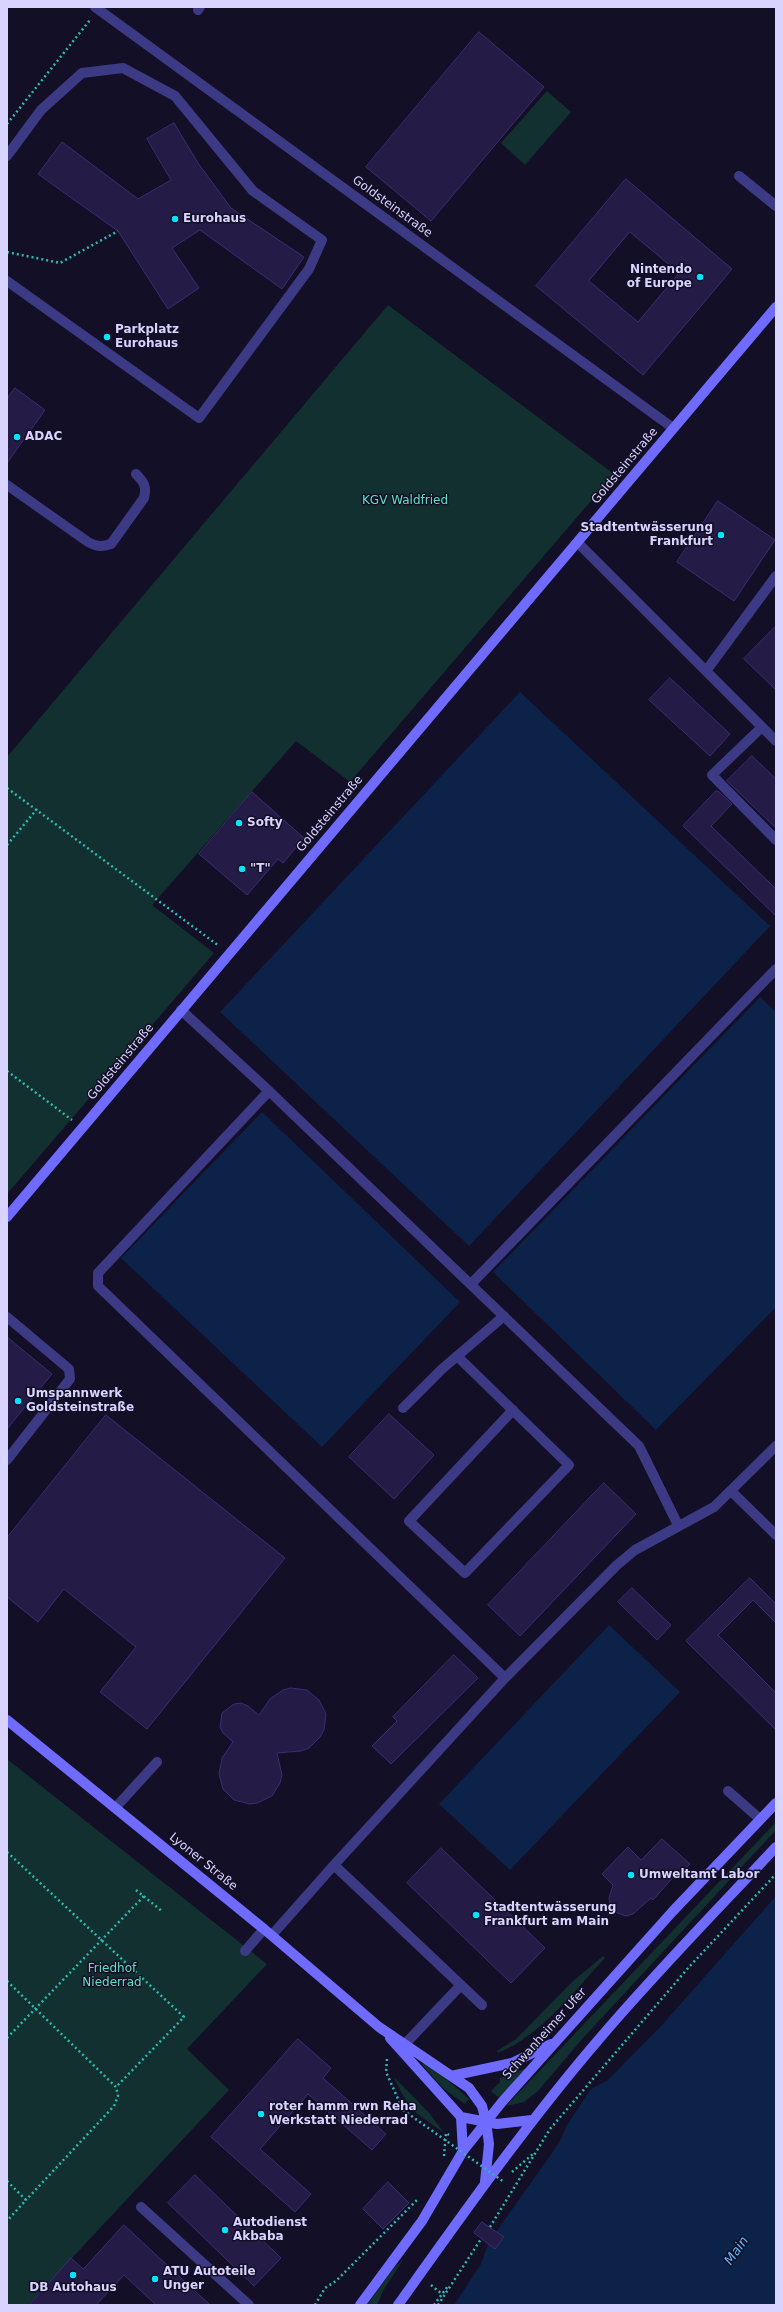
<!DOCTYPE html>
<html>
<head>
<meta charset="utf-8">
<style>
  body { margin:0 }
  #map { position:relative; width:783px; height:2312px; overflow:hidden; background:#130f26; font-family:"DejaVu Sans",sans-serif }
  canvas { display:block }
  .frame { position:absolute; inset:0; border:8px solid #d9d4ff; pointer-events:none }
</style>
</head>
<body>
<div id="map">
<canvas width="783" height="2312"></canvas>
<div class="frame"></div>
</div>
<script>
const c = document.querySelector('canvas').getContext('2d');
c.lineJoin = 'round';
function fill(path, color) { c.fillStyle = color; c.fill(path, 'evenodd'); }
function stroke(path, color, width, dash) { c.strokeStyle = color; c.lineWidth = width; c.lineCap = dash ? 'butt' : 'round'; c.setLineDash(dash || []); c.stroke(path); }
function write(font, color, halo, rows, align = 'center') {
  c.font = font + ' "DejaVu Sans",sans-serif'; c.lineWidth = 3; c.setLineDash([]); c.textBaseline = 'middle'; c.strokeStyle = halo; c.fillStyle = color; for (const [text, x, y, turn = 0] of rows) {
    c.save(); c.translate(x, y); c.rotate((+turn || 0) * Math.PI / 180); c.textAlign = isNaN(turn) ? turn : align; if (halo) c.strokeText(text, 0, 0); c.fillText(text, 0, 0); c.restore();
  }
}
const green = new Path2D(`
  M 547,91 L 571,112 L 525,165 L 501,143 Z
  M 388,305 L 614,474 L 350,782 L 296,741 L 152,905 L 214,953 L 7,1194 L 7,757 Z
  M 7,1759 L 267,1964 L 187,2049 L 229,2090 L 28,2305 L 7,2305 Z
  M 776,1822 L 776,1830 L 583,2038 L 538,2091 L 524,2102 L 506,2106 Z
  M 603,1956 L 605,1958 C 573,1992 542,2035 498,2053 L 497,2051 L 516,2039 L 572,1982 Z
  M 424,2063 L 442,2075 L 469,2099 L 465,2104 L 444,2089 L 422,2065 Z
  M 529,2067 L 502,2096 L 498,2097 L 491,2091 L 500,2082 L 500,2078 Z
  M 394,2077 L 430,2114 L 444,2133 C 416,2113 409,2111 394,2077 Z
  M 403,2260 L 383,2291 L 377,2305 L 367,2305 L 394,2268 Z`);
const water = new Path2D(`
  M 520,692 L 770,926 L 469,1246 L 220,1012 Z
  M 760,997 L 776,1012 L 776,1307 L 656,1430 L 493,1272 Z
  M 262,1112 L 460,1302 L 322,1447 L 121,1258 Z
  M 609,1625 L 680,1692 L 510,1870 L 439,1804 Z
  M 776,1896 L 776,2305 L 454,2305 L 481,2264 L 488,2244 L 495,2249 L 504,2238 L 496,2232 L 559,2143 L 567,2125 L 591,2089 L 608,2080 L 662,2025 Z`);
const building = new Path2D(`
  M 479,32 L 544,87 L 431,221 L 366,167 Z
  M 174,123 L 198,163 L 231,208 L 304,257 L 282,289 L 200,230 L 172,248 L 199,288 L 168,309 L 118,231 L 38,174 L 62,142 L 138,199 L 171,180 L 147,139 Z
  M 626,179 L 732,269 L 643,375 L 536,286 ZM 630,232 L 679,273 L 638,322 L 589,281 Z
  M 15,388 L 45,410 L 7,463 L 7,399 Z
  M 718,501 L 775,540 L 734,601 L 677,562 Z
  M 776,626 L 776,690 L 744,659 Z
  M 670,678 L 730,734 L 710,756 L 649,700 Z
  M 752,756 L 776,779 L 776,828 L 727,781 Z
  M 716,791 L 718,791 L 732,804 L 711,826 L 776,889 L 776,916 L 683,826 Z
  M 252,792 L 304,838 L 283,863 L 278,859 L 247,895 L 199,854 Z
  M 7,1337 L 52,1374 L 7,1429 Z
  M 389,1414 L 434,1455 L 394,1499 L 349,1457 Z
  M 106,1415 L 285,1558 L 147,1729 L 100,1692 L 136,1647 L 64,1589 L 38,1622 L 7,1597 L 7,1538 Z
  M 604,1483 L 636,1514 L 520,1636 L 488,1605 Z
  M 750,1578 L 776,1604 L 776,1623 L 753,1600 L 718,1635 L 776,1693 L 776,1730 L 686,1641 Z
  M 632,1588 L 671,1625 L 657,1640 L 618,1602 Z
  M 454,1655 L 478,1678 L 391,1764 L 372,1746 L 397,1721 L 393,1717 Z
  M 291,1688 L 307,1690 L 319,1700 L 326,1714 L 324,1730 L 320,1737 L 309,1748 L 301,1751 L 277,1753 L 282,1775 L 280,1783 L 272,1796 L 257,1803 L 250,1804 L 234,1800 L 223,1789 L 219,1774 L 222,1758 L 233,1742 L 223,1733 L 220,1727 L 222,1713 L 234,1704 L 241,1703 L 248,1706 L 259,1715 L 270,1699 L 283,1690 Z
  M 662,1839 L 690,1864 L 678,1876 L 676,1874 L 653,1900 L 651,1898 L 633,1914 L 626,1916 L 615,1912 L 610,1905 L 609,1898 L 613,1885 L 602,1874 L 628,1847 L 641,1860 Z
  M 441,1848 L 545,1948 L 511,1983 L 407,1883 Z
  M 298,2039 L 331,2068 L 323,2078 L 386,2134 L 372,2150 L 308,2094 L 260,2149 L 311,2194 L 295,2212 L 211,2137 Z
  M 195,2175 L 281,2258 L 254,2286 L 168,2203 Z
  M 388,2182 L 409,2203 L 383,2229 L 363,2209 Z
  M 482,2222 L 504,2237 L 495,2249 L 474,2233 Z
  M 124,2225 L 210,2305 L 156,2305 L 124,2275 L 96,2305 L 29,2305 L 71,2258 L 83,2269 Z`);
const path = new Path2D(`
  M 7,124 L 90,20
  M 7,252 L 60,263 L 118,231
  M 7,788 L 219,946
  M 7,845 L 37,809
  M 7,1071 L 72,1120
  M 7,1852 L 184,2017 L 116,2087
  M 136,1890 L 163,1912
  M 7,1981 L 116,2087 L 118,2096 L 114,2106 L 26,2200
  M 7,2038 L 144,1896
  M 387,2059 L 386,2072 L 403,2110
  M 444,2156 L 446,2133 L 449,2135
  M 512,2172 L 534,2153
  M 7,2181 L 26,2200 L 7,2221
  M 490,2227 L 550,2129 L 689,1967 L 776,1874
  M 431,2285 L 442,2294
  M 315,2305 L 325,2288 L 336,2281 L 418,2199
  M 434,2305 L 448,2286
  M 438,2305 L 481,2239`);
const lane = new Path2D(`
  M 198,10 L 200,7
  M 7,156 L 41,110 L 82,73 L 123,68 L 175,96 L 253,191 L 322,240 L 309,269 L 199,418 L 7,281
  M 739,176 L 776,206
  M 7,485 L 88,542 C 97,547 102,547 111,544 L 144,498 C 147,487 144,482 136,474
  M 578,543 L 776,741
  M 706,671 L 776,576
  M 762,727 L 712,775 L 776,840
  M 181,1010 L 269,1091
  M 471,1284 L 776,969
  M 7,1317 L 69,1369 L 70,1379 L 7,1460
  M 457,1356 L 569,1465 L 465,1573 L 409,1521 L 513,1410
  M 403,1408 L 442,1369 L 504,1316
  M 731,1491 L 776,1535
  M 505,1678 L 98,1286 L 98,1273 L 269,1091 L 639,1446 L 678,1525
  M 728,1791 L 760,1819
  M 116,1807 L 157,1762
  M 272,1935 L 334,1865
  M 245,1951 L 264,1929
  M 482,2005 L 334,1865 L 505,1678 L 617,1565 L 635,1550 L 714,1507 L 776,1446
  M 405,2044 L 461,1985
  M 141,2207 L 249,2305`);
const street = new Path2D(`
  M 95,7 L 673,428`);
const secondary = new Path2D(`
  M 7,1217 L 776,307
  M 7,1720 L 264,1929 L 379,2027 L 469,2088 L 482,2106 L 486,2122 L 489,2144 L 485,2182
  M 390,2038 L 461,2117 L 497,2124 L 532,2120
  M 451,2076 L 512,2063 L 551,2044
  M 461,2117 L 463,2151
  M 360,2305 L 422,2221 L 463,2151 L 502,2102 L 673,1911 L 776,1803
  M 398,2305 C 463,2214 527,2123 600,2038 C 656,1972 717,1910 776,1847`);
const pathBridge = new Path2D(`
  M 403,2110 L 504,2182`);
const markers = [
  [175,219,4,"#00e5ff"],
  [700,277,4,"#00e5ff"],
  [107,337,4,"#00e5ff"],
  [17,437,4,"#00e5ff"],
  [721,535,4,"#00e5ff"],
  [239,823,4,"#00e5ff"],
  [242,869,4,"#00e5ff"],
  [18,1401,4,"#00e5ff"],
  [631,1875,4,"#00e5ff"],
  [476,1915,4,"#00e5ff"],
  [261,2114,4,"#00e5ff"],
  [225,2230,4,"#00e5ff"],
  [73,2275,4,"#00e5ff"],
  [155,2279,4,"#00e5ff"]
];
const streetNames = [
  ["Goldsteinstraße",392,207,36],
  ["Goldsteinstraße",625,466,-50],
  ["Goldsteinstraße",330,814,-50],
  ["Goldsteinstraße",121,1062,-50],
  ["Lyoner Straße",203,1862,39],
  ["Schwanheimer Ufer",545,2034,-48]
];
const poiNames = [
  ["Eurohaus",183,219],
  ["Nintendo",692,270,"right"],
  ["of Europe",692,284,"right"],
  ["Parkplatz",115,330],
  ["Eurohaus",115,344],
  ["ADAC",25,437],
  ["Stadtentwässerung",713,528,"right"],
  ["Frankfurt",713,542,"right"],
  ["Softy",247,823],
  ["\"T\"",250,869],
  ["Umspannwerk",26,1394],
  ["Goldsteinstraße",26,1408],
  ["Umweltamt Labor",639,1875],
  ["Stadtentwässerung",484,1908],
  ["Frankfurt am Main",484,1922],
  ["roter hamm rwn Reha",269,2107],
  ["Werkstatt Niederrad",269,2121],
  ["Autodienst",233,2223],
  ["Akbaba",233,2237],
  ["ATU Autoteile",163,2272],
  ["Unger",163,2286],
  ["DB Autohaus",73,2288,"center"]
];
const parkNames = [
  ["KGV Waldfried",405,501],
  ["Friedhof",112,1969],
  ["Niederrad",112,1983]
];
const waterNames = [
  ["Main",737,2251,-55]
];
fill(green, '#12302f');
fill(water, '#0c2248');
fill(building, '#241b47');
stroke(building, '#3b2d73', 1);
stroke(path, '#2fb8b0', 2.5, [2, 3]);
stroke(lane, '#3d3a85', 10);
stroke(street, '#3d3a85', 10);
stroke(secondary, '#6f6bff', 10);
stroke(pathBridge, '#2fb8b0', 2.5, [2, 3]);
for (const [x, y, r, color] of markers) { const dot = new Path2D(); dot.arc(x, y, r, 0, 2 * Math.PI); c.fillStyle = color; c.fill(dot); stroke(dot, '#130f26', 1.5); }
write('12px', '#d9d4ff', '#130f26', streetNames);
write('bold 12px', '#d9d4ff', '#130f26', poiNames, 'left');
write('12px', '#5fe0c0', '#130f26', parkNames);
write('italic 13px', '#62b6ff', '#130f26', waterNames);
</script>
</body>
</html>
